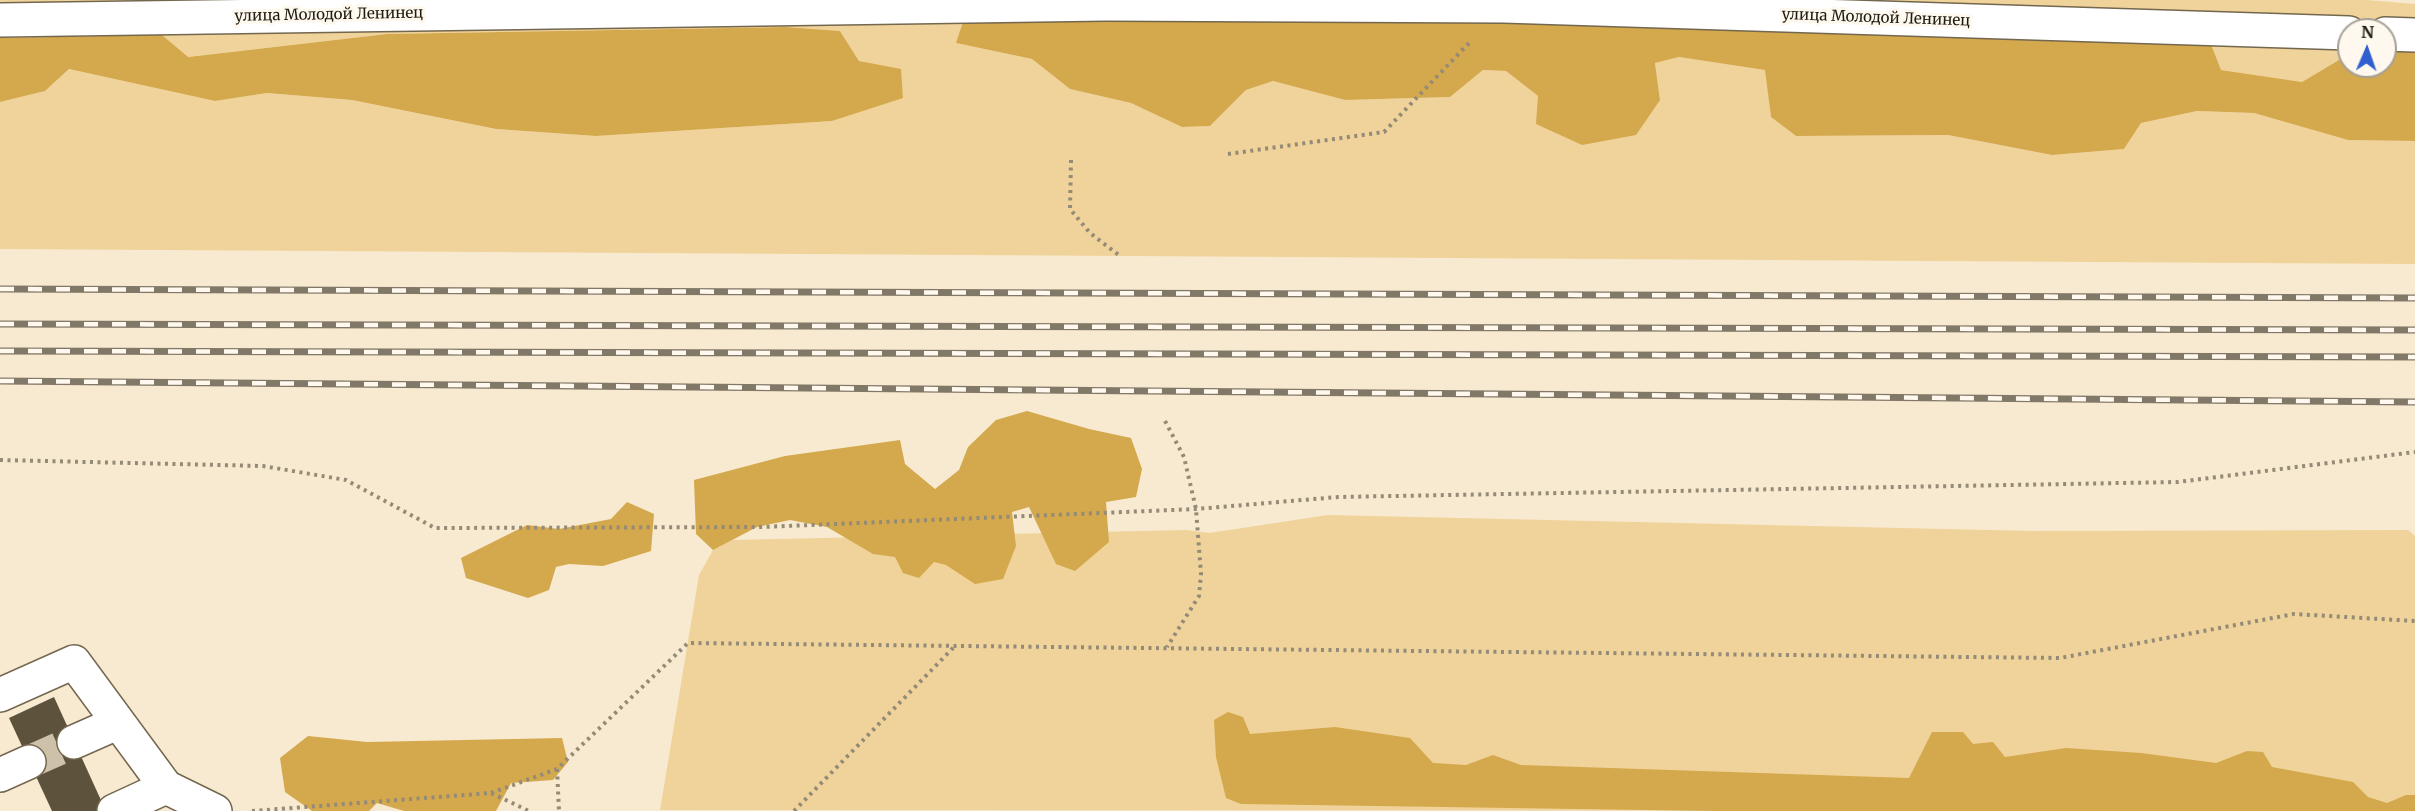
<!DOCTYPE html>
<html>
<head>
<meta charset="utf-8">
<style>
  body { margin:0 }
  #map { position:relative; width:2415px; height:811px; overflow:hidden; background:#f8ead0; font-family:Merriweather,serif }
  canvas { display:block }
  .north { position:absolute; left:2337px; top:18px; width:60px; height:60px; box-sizing:border-box; background:#fef8ee; border:2px solid #a5a096; border-radius:50%; rotate:2deg; font-size:16px; font-weight:700; line-height:24px; text-align:center; color:#201b12 }
  .north::after { content:''; display:block; margin:auto; width:21px; height:27px; background:#3060cf; clip-path:polygon(50% 0,100% 100%,50% 72%,0 100%) }
</style>
</head>
<body>
<div id="map">
<canvas width="2415" height="811"></canvas>
<div class="north">N</div>
</div>
<script>
const c = document.querySelector('canvas').getContext('2d');
c.lineJoin = 'round';
function fill(path, color) { c.fillStyle = color; c.fill(path, 'evenodd'); }
function stroke(path, color, width, dash) { c.strokeStyle = color; c.lineWidth = width; c.lineCap = dash ? 'butt' : 'round'; c.setLineDash(dash || []); c.stroke(path); }
function write(font, color, halo, rows, align = 'center') {
  c.font = font + ' Merriweather,serif'; c.lineWidth = 6; c.setLineDash([]); c.textBaseline = 'middle'; c.strokeStyle = halo; c.fillStyle = color; for (const [text, x, y, turn = 0] of rows) {
    c.save(); c.translate(x, y); c.rotate((+turn || 0) * Math.PI / 180); c.textAlign = isNaN(turn) ? turn : align; if (halo) c.strokeText(text, 0, 0); c.fillText(text, 0, 0); c.restore();
  }
}
const green = new Path2D(`
  M 0,0 L 2367,0 L 2415,4 L 2415,45 L 2385,30 L 2349,30 L 2349,54 L 2302,82 L 2221,70 L 2207,34 L 956,43 L 1032,59 L 1070,89 L 1131,103 L 1182,127 L 1210,126 L 1246,90 L 1273,81 L 1345,100 L 1450,97 L 1483,70 L 1506,71 L 1538,96 L 1660,100 L 1655,63 L 1679,57 L 1766,70 L 1771,117 L 1796,136 L 1948,135 L 2052,155 L 2124,149 L 2141,123 L 2197,111 L 2254,113 L 2348,140 L 2415,141 L 2415,264 L 0,249 L 0,102 L 45,91 L 69,69 L 215,101 L 267,93 L 352,100 L 496,129 L 596,136 L 832,121 L 903,97 L 900,70 L 859,61 L 840,31 L 786,27 L 387,34 L 187,57 L 162,35 L 0,38 Z
  M 1328,515 L 2033,531 L 2408,530 L 2415,536 L 2415,811 L 660,810 L 699,575 L 713,550 L 732,540 L 1187,530 L 1209,533 Z`);
const forest = new Path2D(`
  M 1129,17 L 2207,34 L 2221,70 L 2302,82 L 2349,54 L 2349,66 L 2385,66 L 2385,43 L 2415,45 L 2415,141 L 2348,140 L 2254,113 L 2197,111 L 2141,123 L 2124,149 L 2052,155 L 1948,135 L 1796,136 L 1771,117 L 1765,70 L 1679,57 L 1655,63 L 1660,100 L 1636,135 L 1582,145 L 1536,124 L 1538,96 L 1506,71 L 1483,70 L 1450,97 L 1345,100 L 1273,81 L 1246,90 L 1210,126 L 1182,127 L 1131,103 L 1070,89 L 1032,59 L 956,43 L 963,22 Z
  M 786,27 L 840,31 L 859,61 L 901,69 L 903,98 L 832,121 L 596,136 L 496,129 L 352,100 L 267,93 L 215,101 L 69,69 L 45,91 L 0,102 L 0,38 L 162,35 L 188,57 L 387,34 Z
  M 1027,411 L 1089,429 L 1131,438 L 1142,469 L 1136,497 L 1106,502 L 1109,542 L 1075,571 L 1056,564 L 1029,507 L 1012,512 L 1016,546 L 1003,579 L 975,584 L 946,565 L 934,562 L 919,578 L 903,573 L 895,557 L 873,554 L 827,527 L 790,520 L 757,527 L 713,550 L 696,534 L 694,480 L 785,456 L 900,440 L 905,464 L 935,489 L 959,470 L 968,447 L 996,420 Z
  M 627,502 L 654,514 L 651,551 L 603,566 L 569,564 L 556,567 L 549,590 L 528,598 L 466,578 L 461,558 L 527,525 L 559,529 L 611,519 Z
  M 1228,712 L 1243,717 L 1250,734 L 1335,727 L 1410,738 L 1433,763 L 1466,765 L 1493,755 L 1521,765 L 1909,778 L 1932,732 L 1963,732 L 1973,744 L 1993,742 L 2005,757 L 2066,748 L 2141,753 L 2216,763 L 2247,751 L 2263,752 L 2272,767 L 2353,782 L 2368,797 L 2387,803 L 2406,795 L 2415,795 L 2415,811 L 1714,811 L 1241,804 L 1226,798 L 1216,757 L 1214,720 Z
  M 308,736 L 367,742 L 562,738 L 568,762 L 553,780 L 511,783 L 496,811 L 404,811 L 377,803 L 369,811 L 312,811 L 285,792 L 280,758 Z`);
const building = new Path2D(`
  M 54,697 L 105,809 L 101,811 L 52,811 L 9,718 Z`);
const minorTunnel = new Path2D(`
  M 29,762 L 74,742`);
const path = new Path2D(`
  M 1228,154 L 1384,132 L 1469,43
  M 1071,160 L 1070,209 L 1090,233 L 1120,256
  M 1165,421 L 1184,457 L 1196,509 L 1201,574 L 1199,596 L 1167,647
  M 0,460 L 263,466 L 346,480 L 435,528 L 762,527 L 1196,509 L 1338,497 L 2178,482 L 2415,452
  M 557,769 L 559,811
  M 491,793 L 557,769 L 688,643 L 2060,658 L 2294,614 L 2415,621
  M 252,811 L 491,793 L 529,811
  M 794,811 L 955,646`);
const minor = new Path2D(`
  M 0,20 L 1106,4 L 1504,6 L 2349,33
  M 2385,34 L 2415,35
  M 0,695 L 74,662 L 166,787
  M 74,742 L 117,723
  M 0,775 L 29,762
  M 114,811 L 166,787 L 215,811`);
const rail = new Path2D(`
  M 0,289 L 2415,298
  M 0,324 L 2415,330
  M 0,351 L 2415,357
  M 0,381 L 2415,402`);
const streetNames = [
  ["улица Молодой Ленинец",329,15,-1],
  ["улица Молодой Ленинец",1876,18,2]
];
fill(green, '#f0d39a');
fill(forest, '#d4a84c');
fill(building, '#5d523b');
stroke(minorTunnel, '#cdc1aa', 33, [33, 16]);
stroke(minor, '#73674f', 36);
stroke(path, '#938a77', 4, [3, 4.5]);
stroke(minor, '#fff', 33);
stroke(rail, '#817867', 7);
stroke(rail, '#fef8ee', 4.5, [14]);
write('15px', '#201b12', '#fef8ee', streetNames);
</script>
</body>
</html>
